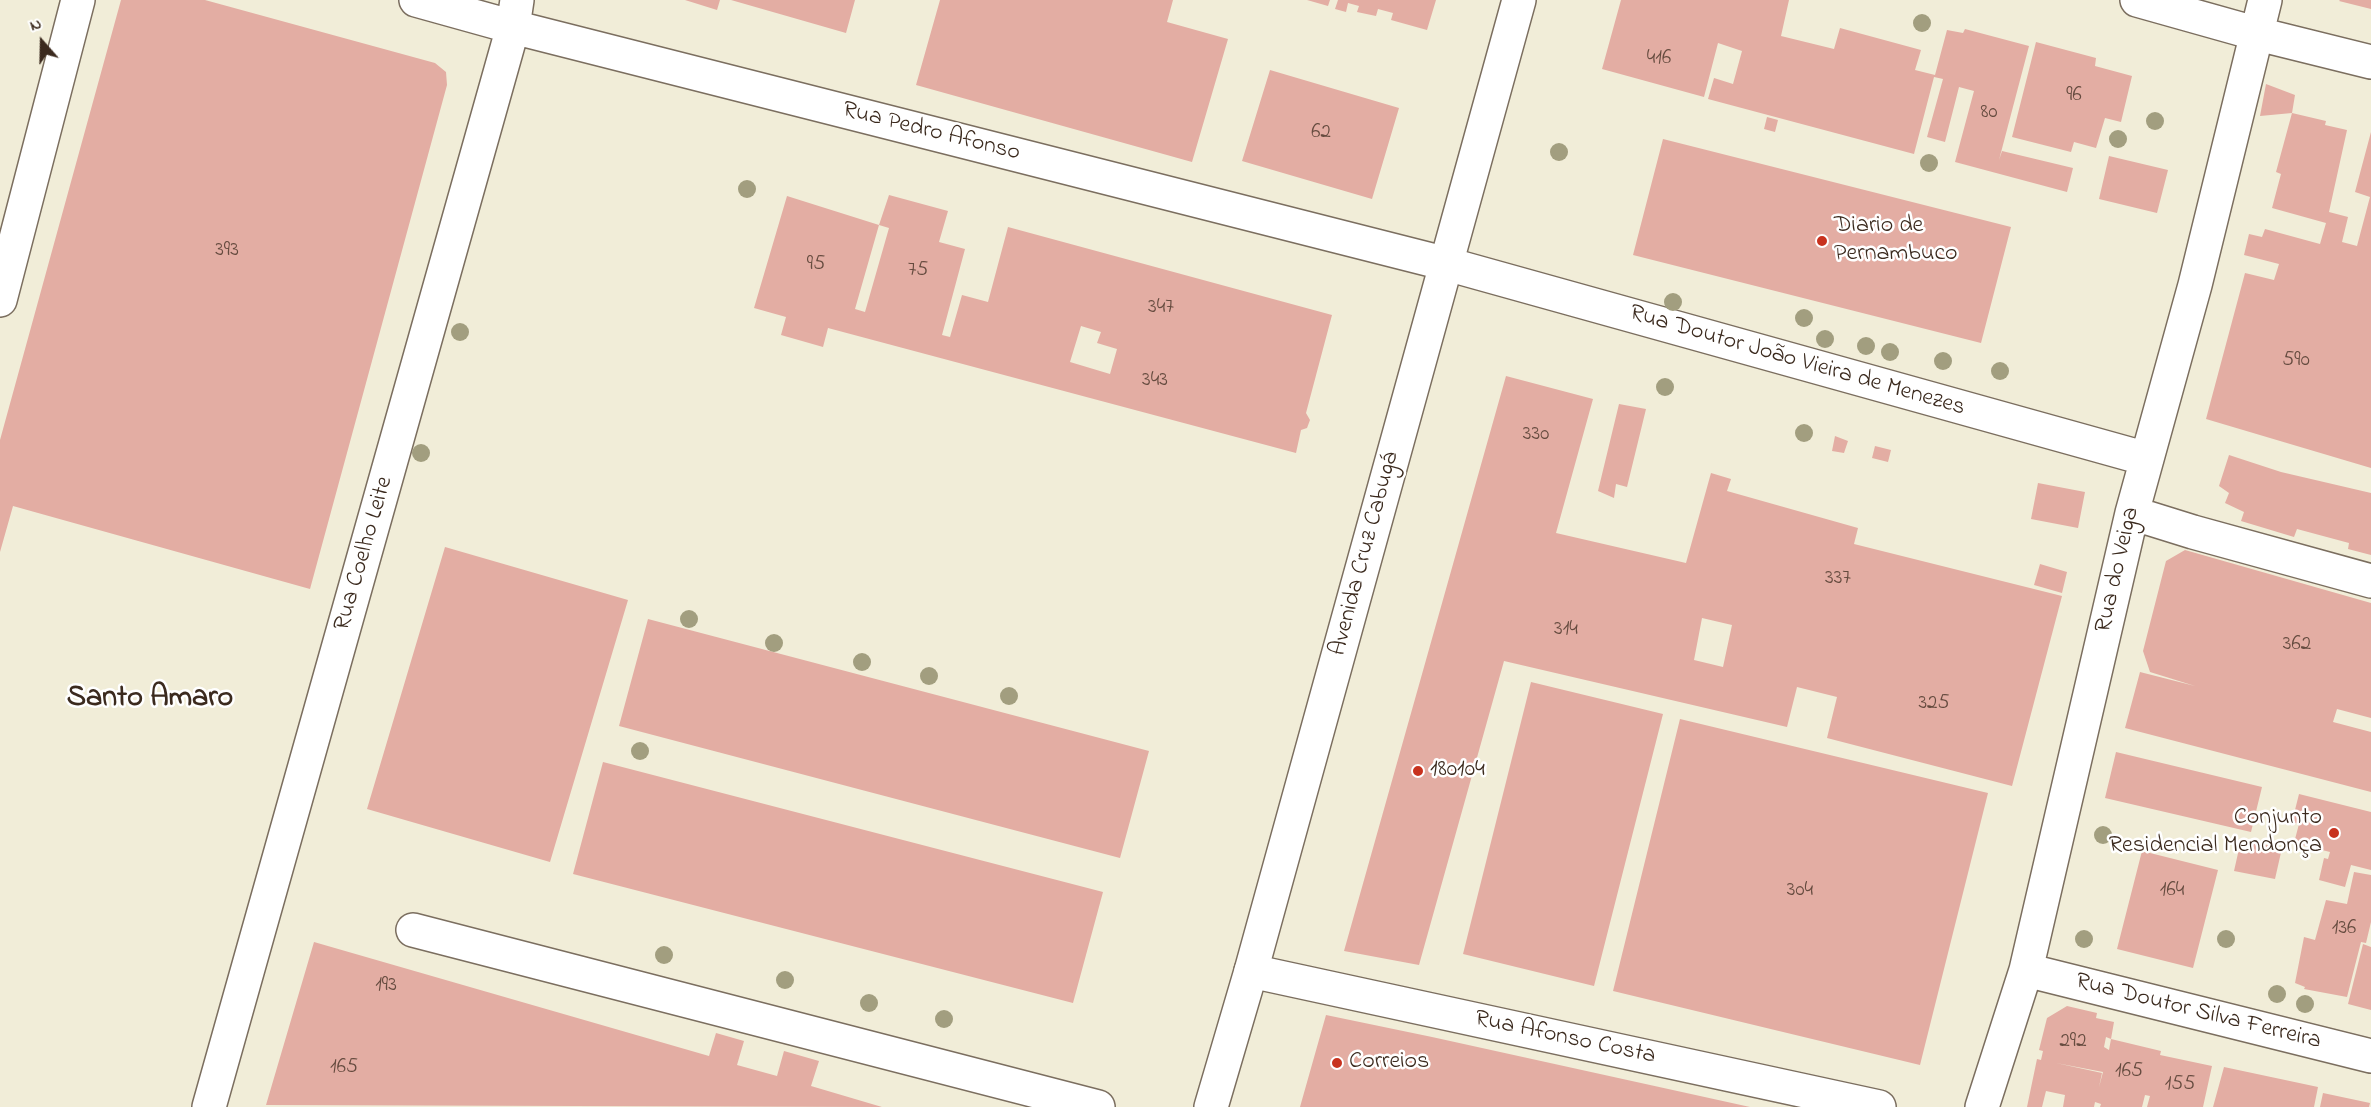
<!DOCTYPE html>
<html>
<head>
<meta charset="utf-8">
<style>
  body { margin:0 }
  #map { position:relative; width:2371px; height:1107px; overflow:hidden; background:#f1edd8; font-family:"Indie Flower",sans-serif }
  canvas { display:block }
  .north { position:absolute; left:12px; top:12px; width:60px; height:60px; -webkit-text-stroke:4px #fff; paint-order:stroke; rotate:340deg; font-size:16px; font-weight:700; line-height:24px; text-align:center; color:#3b2a1e }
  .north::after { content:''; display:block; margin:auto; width:21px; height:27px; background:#3b2a1e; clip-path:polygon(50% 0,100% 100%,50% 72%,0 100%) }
</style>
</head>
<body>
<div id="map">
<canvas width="2371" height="1107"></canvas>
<div class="north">N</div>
</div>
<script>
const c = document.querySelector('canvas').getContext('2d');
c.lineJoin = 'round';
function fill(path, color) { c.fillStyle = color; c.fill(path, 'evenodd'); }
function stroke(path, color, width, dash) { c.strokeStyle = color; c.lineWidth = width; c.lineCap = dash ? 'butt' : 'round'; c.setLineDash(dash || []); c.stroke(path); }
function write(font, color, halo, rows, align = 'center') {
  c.font = font + ' "Indie Flower",sans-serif'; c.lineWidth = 5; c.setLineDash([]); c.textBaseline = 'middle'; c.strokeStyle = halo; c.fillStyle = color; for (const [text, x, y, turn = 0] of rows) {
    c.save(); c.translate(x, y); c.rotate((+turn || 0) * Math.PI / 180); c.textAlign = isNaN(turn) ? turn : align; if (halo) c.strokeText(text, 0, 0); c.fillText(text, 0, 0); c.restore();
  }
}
const building = new Path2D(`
  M 121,0 L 205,0 L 435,63 L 446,72 L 447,85 L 310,589 L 13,506 L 0,552 L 0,440 Z
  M 685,0 L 720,0 L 717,10 Z
  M 731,0 L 855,0 L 846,33 Z
  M 940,0 L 1173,0 L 1167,22 L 1228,39 L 1192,162 L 916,85 Z
  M 1307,0 L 1330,0 L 1328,6 Z
  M 1338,0 L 1436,0 L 1427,30 L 1391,20 L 1393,13 L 1378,9 L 1376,16 L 1357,12 L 1359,6 L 1348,3 L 1346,12 L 1335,9 Z
  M 1621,0 L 1789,0 L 1781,36 L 1834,49 L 1840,28 L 1921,50 L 1915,70 L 1935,75 L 1947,30 L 1963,33 L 1965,29 L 2029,46 L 1999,160 L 2002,151 L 2073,168 L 2067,192 L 1955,162 L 1974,91 L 1959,87 L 1945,142 L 1927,137 L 1943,79 L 1934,77 L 1914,154 L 1708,99 L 1714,78 L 1733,84 L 1742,51 L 1718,43 L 1704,97 L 1602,69 Z
  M 2340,0 L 2371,0 L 2371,9 L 2339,1 Z
  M 2036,42 L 2096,58 L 2095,66 L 2132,76 L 2121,122 L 2105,118 L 2096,148 L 2074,142 L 2071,152 L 2012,137 Z
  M 1270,70 L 1399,108 L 1372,199 L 1242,161 Z
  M 2266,84 L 2295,95 L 2292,113 L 2260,116 Z
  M 2292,113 L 2326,121 L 2325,125 L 2347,130 L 2329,212 L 2348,217 L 2342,242 L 2357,246 L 2370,197 L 2355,192 L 2371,132 L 2371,468 L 2206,419 L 2245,273 L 2274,280 L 2279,264 L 2244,255 L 2249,234 L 2262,237 L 2265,229 L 2320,244 L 2326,223 L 2272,208 L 2281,174 L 2276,172 Z
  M 1767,117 L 1778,120 L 1775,132 L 1764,129 Z
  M 1663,139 L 2011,227 L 1981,343 L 1633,255 Z
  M 2109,156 L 2168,170 L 2157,213 L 2099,199 Z
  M 889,195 L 948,211 L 939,242 L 965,249 L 942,335 L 950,337 L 962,295 L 988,302 L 1008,227 L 1332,315 L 1306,413 L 1310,420 L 1307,428 L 1301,430 L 1296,453 L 828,328 L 823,347 L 781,335 L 786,317 L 754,308 L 787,196 L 879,225 L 855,309 L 865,312 L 889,228 L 879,225 ZM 1081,326 L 1101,332 L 1097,343 L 1117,349 L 1110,374 L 1070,362 Z
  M 1506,376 L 1593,399 L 1556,533 L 1686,563 L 1711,473 L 1731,479 L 1727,491 L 1858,528 L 1854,544 L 2062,596 L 2012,786 L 1827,738 L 1837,697 L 1797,687 L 1787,727 L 1504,661 L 1419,965 L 1344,951 ZM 1702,618 L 1732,625 L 1723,667 L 1694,660 Z
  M 1619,404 L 1646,409 L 1627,487 L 1616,484 L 1614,498 L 1598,491 Z
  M 1835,436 L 1848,441 L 1844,453 L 1832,451 Z
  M 1875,446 L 1891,450 L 1888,462 L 1872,458 Z
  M 2229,455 L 2281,472 L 2371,493 L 2371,555 L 2348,549 L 2349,543 L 2297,529 L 2294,537 L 2241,521 L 2244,512 L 2225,503 L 2229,493 L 2219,486 Z
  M 2038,483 L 2085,492 L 2078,528 L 2031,519 Z
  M 445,547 L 628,600 L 550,862 L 367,809 Z
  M 2185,550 L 2371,603 L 2371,718 L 2337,709 L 2333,722 L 2371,732 L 2371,792 L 2125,728 L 2140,672 L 2195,686 L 2150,672 L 2143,651 L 2166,561 Z
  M 2040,564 L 2067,572 L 2062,593 L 2034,585 Z
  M 648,619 L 1149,751 L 1120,858 L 619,726 Z
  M 1531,682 L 1663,714 L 1594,986 L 1463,954 Z
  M 1680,719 L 1988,793 L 1920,1065 L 1613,991 Z
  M 2116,752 L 2262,787 L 2251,832 L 2105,798 Z
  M 603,762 L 1103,892 L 1073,1003 L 573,874 Z
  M 2299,794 L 2371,812 L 2371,870 L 2351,865 L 2345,887 L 2319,880 L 2324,858 L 2328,859 L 2330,852 L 2294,843 L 2299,824 L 2292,822 Z
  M 2241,840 L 2282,848 L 2275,879 L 2234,871 Z
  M 2142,851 L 2218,870 L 2193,968 L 2117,949 Z
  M 2354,872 L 2371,875 L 2371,922 L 2366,943 L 2361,942 L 2347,997 L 2304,989 L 2305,987 L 2295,983 L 2304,937 L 2315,940 L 2326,900 L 2347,904 Z
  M 314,942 L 709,1056 L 716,1033 L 744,1041 L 737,1065 L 777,1076 L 784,1051 L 819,1061 L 811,1086 L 882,1107 L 266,1105 Z
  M 2363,944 L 2371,947 L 2371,1010 L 2348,1004 Z
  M 2067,1006 L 2097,1013 L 2096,1018 L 2114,1022 L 2111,1039 L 2161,1051 L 2160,1055 L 2212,1066 L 2203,1107 L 2147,1107 L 2150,1096 L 2145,1095 L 2142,1107 L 2100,1107 L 2101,1104 L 2095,1102 L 2094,1107 L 2063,1107 L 2065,1095 L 2046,1091 L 2042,1107 L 2027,1107 L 2037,1059 L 2041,1060 L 2043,1051 L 2039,1050 L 2047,1018 ZM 2106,1037 L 2111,1039 L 2109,1050 L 2104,1047 ZM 2056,1063 L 2103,1072 L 2099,1087 L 2102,1073 Z
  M 1326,1015 L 1432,1037 L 1750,1107 L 1300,1107 Z
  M 2224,1067 L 2318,1087 L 2314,1107 L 2213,1107 Z
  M 2323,1093 L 2370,1103 L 2369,1107 L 2320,1107 Z`);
const minor = new Path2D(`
  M 416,0 L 513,27 L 1447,264 L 2147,459
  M 2137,0 L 2258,34 L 2371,62
  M 0,300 L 78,0
  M 2132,513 L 2193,532 L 2371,581
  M 413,930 L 1098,1107
  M 2026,970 L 2371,1056
  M 1251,971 L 1879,1107
  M 209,1107 L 513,27 L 517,0
  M 1982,1107 L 2026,970 L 2132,513 L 2195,285 L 2265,0`);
const major = new Path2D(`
  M 1211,1107 L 1251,971 L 1519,0`);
const trees = [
  [1922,23],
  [2155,121],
  [2118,139],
  [1559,152],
  [1929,163],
  [747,189],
  [1673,302],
  [1804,318],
  [460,332],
  [1825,339],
  [1866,346],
  [1890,352],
  [1943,361],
  [2000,371],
  [1665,387],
  [1804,433],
  [421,453],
  [689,619],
  [774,643],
  [862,662],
  [929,676],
  [1009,696],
  [640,751],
  [2103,835],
  [2084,939],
  [2226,939],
  [664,955],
  [785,980],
  [2277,994],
  [869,1003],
  [2305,1004],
  [944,1019]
];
const markers = [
  [1822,241,6,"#c8321e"],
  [1418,771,6,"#c8321e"],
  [2334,833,6,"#c8321e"],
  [1337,1063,6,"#c8321e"]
];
const numberNames = [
  ["416",1659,60],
  ["96",2074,97],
  ["80",1989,114],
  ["62",1321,134],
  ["393",227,252],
  ["95",816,266],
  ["75",918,272],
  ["347",1161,309],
  ["590",2296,362],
  ["343",1155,382],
  ["330",1536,436],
  ["337",1838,580],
  ["314",1566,631],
  ["362",2297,646],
  ["325",1934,705],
  ["304",1800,892],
  ["164",2172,892],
  ["136",2344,930],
  ["193",386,987],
  ["292",2073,1043],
  ["165",344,1069],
  ["165",2129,1073],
  ["155",2180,1086]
];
const streetNames = [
  ["Rua Pedro Afonso",931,133,14],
  ["Rua Doutor João Vieira de Menezes",1797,362,16],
  ["Rua Coelho Leite",365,554,-74],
  ["Avenida Cruz Cabugá",1366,554,-75],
  ["Rua do Veiga",2119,570,-77],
  ["Rua Doutor Silva Ferreira",2198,1013,14],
  ["Rua Afonso Costa",1565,1039,12]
];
const poiNames = [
  ["Diario de",1834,227],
  ["Pernambuco",1834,255],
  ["180104",1430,771],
  ["Conjunto",2322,819,"right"],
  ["Residencial Mendonça",2322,847,"right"],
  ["Correios",1349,1063]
];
const districtNames = [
  ["Santo Amaro",150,700]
];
fill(building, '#e3ada3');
stroke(minor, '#7b6e5f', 36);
stroke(major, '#7b6e5f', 36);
stroke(minor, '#fff', 33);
stroke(major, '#fff', 33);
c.fillStyle = '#a29e7f';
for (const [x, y] of trees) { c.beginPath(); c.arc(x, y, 9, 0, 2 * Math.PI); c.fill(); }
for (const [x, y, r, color] of markers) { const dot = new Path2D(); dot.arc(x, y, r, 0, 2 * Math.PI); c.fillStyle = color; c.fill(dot); stroke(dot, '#fff', 2); }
write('21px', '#654b3f', null, numberNames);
write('24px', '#3b2a1e', '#fff', streetNames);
write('24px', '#3b2a1e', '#fff', poiNames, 'left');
write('bold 30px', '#3b2a1e', '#fff', districtNames);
</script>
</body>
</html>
